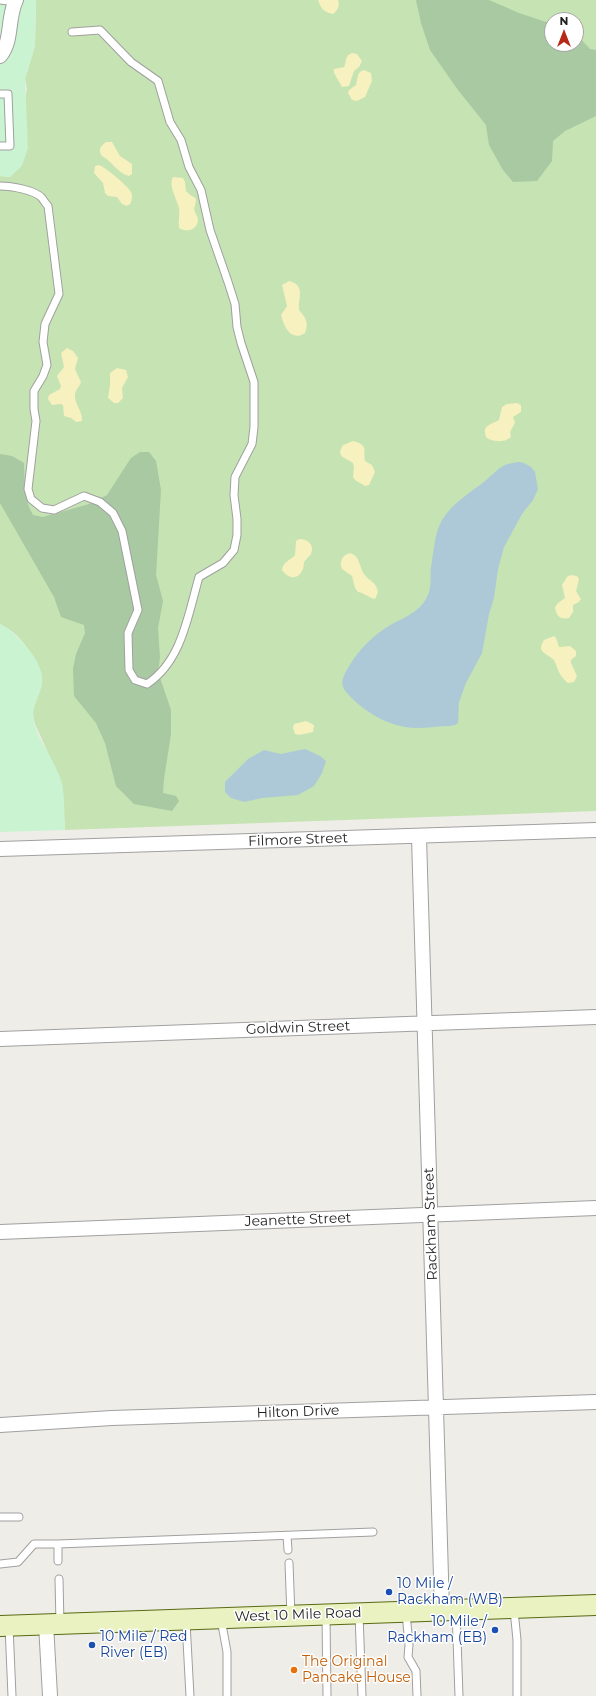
<!DOCTYPE html>
<html>
<head>
<meta charset="utf-8">
<style>
  body { margin:0 }
  #map { position:relative; width:596px; height:1696px; overflow:hidden; background:#efede7; font-family:Montserrat,sans-serif }
  canvas { display:block }
  .north { position:absolute; left:544px; top:12px; width:40px; height:40px; box-sizing:border-box; background:#fff; border:1px solid #a5a5a5; border-radius:50%; rotate:0deg; font-size:11px; font-weight:700; line-height:16px; text-align:center; color:#1f1f1f }
  .north::after { content:''; display:block; margin:auto; width:14px; height:18px; background:#b62919; clip-path:polygon(50% 0,100% 100%,50% 72%,0 100%) }
</style>
</head>
<body>
<div id="map">
<canvas width="596" height="1696"></canvas>
<div class="north">N</div>
</div>
<script>
const c = document.querySelector('canvas').getContext('2d');
c.lineJoin = 'round';
function fill(path, color) { c.fillStyle = color; c.fill(path, 'evenodd'); }
function stroke(path, color, width, dash) { c.strokeStyle = color; c.lineWidth = width; c.lineCap = dash ? 'butt' : 'round'; c.setLineDash(dash || []); c.stroke(path); }
function write(font, color, halo, rows, align = 'center') {
  c.font = font + ' Montserrat,sans-serif'; c.lineWidth = 3; c.setLineDash([]); c.textBaseline = 'middle'; c.strokeStyle = halo; c.fillStyle = color; for (const [text, x, y, turn = 0] of rows) {
    c.save(); c.translate(x, y); c.rotate((+turn || 0) * Math.PI / 180); c.textAlign = isNaN(turn) ? turn : align; if (halo) c.strokeText(text, 0, 0); c.fillText(text, 0, 0); c.restore();
  }
}
const grass = new Path2D(`
  M 36,0 L 596,0 L 596,811 L 65,830 L 62,784 L 35,724 L 32,711 L 42,682 C 32,656 27,638 0,624 L 0,176 L 10,177 L 27,89 L 25,79 L 35,46 ZM 552,20 L 576,20 L 576,44 L 552,44 Z`);
const forest = new Path2D(`
  M 416,0 L 489,0 L 519,13 L 552,24 L 552,44 L 576,44 L 576,34 L 590,49 L 596,50 L 596,116 L 565,131 L 553,141 L 552,161 L 537,181 L 513,182 L 503,170 L 489,145 L 486,125 L 458,90 L 430,50 L 421,23 Z
  M 140,452 L 149,452 L 156,461 L 161,490 L 156,575 L 163,601 L 158,628 L 160,658 L 158,672 L 171,710 L 171,734 L 164,779 L 163,793 L 176,796 L 179,801 L 172,811 L 134,804 L 116,786 L 105,743 L 96,723 L 74,696 L 73,669 L 76,654 L 85,633 L 84,625 L 61,617 L 54,597 L 0,503 L 0,454 L 12,456 L 24,463 C 25,482 23,498 33,515 L 43,517 L 89,504 L 107,495 L 131,458 Z`);
const sand = new Path2D(`
  M 318,0 L 338,0 C 340,6 338,10 333,14 C 324,12 321,9 318,0 Z
  M 352,53 L 357,54 L 362,61 L 359,67 L 354,71 L 349,86 L 342,87 L 334,73 L 334,69 L 344,67 C 347,61 344,56 352,53 Z
  M 364,70 L 371,73 L 372,81 L 365,97 L 357,101 L 352,100 L 348,93 L 349,90 L 356,85 C 358,79 356,72 364,70 Z
  M 106,142 L 112,142 L 120,156 L 132,164 L 132,174 L 129,176 C 118,174 112,161 102,156 C 98,151 100,146 106,142 Z
  M 99,165 C 104,166 129,187 131,192 C 133,196 132,200 130,204 L 127,206 L 122,204 L 117,197 L 108,196 L 105,193 L 103,183 L 94,173 L 95,166 Z
  M 173,177 L 183,178 L 185,182 L 186,191 C 194,200 199,194 194,209 C 195,213 197,215 198,219 C 198,230 187,233 179,228 C 178,221 180,215 179,208 C 177,199 168,186 173,177 Z
  M 289,281 C 306,285 298,298 299,310 C 306,318 309,322 305,333 C 292,342 284,328 281,315 L 287,306 L 282,285 Z
  M 67,348 L 73,351 L 78,358 L 75,369 L 81,382 C 80,386 76,389 75,394 C 74,404 83,411 82,421 L 76,422 L 71,418 L 64,416 L 63,405 L 60,404 L 52,405 L 48,399 L 49,395 L 60,389 L 61,386 L 57,376 L 64,367 L 61,353 Z
  M 117,368 L 126,370 L 128,377 L 122,388 L 123,398 L 118,403 L 114,403 L 108,398 L 110,385 L 110,373 Z
  M 517,403 L 521,405 L 521,412 L 513,417 L 515,423 L 510,432 L 511,437 C 505,443 491,442 486,437 C 482,425 490,425 499,420 L 502,407 L 507,404 Z
  M 353,441 C 369,445 363,450 365,461 L 372,465 L 375,472 L 369,485 L 365,486 L 355,480 L 353,477 L 354,467 L 353,463 L 341,456 L 340,451 L 343,445 Z
  M 299,539 C 308,539 315,545 311,554 C 309,557 306,559 304,562 C 304,576 292,584 282,570 C 283,561 290,561 295,555 L 296,541 Z
  M 350,553 C 360,556 359,566 364,574 C 370,582 376,581 378,592 L 375,599 C 369,598 365,593 358,592 L 355,588 L 352,576 L 342,569 C 339,562 342,555 350,553 Z
  M 571,575 L 577,576 L 579,579 L 576,591 L 581,599 L 579,602 L 573,605 L 573,612 L 569,618 C 560,620 556,616 555,607 L 558,603 L 565,598 L 562,585 L 567,577 Z
  M 554,636 L 556,638 L 559,647 L 570,646 L 576,651 L 576,656 L 571,660 L 571,663 L 577,676 L 574,682 L 568,683 C 558,674 559,671 554,660 C 546,653 536,652 544,640 Z
  M 306,721 L 314,725 L 313,732 L 299,735 L 295,734 L 293,728 L 294,724 Z`);
const park = new Path2D(`
  M 0,0 L 36,0 L 35,46 L 25,79 L 28,148 L 22,166 L 10,177 L 0,176 Z
  M 0,624 C 17,633 46,663 42,684 C 39,699 31,707 34,722 C 39,744 57,762 62,784 C 65,798 64,815 65,830 L 0,832 Z`);
const water = new Path2D(`
  M 519,462 L 524,463 L 531,467 L 535,472 L 538,489 L 533,500 L 522,514 L 504,547 L 498,569 L 494,598 L 489,614 L 482,653 L 466,683 L 459,702 L 458,723 L 455,725 L 450,726 C 439,726 428,728 417,728 C 395,728 373,717 357,703 C 339,686 338,684 351,663 C 360,649 370,639 384,629 C 399,619 419,614 427,597 C 432,588 430,577 431,567 C 434,552 434,534 442,520 C 452,504 469,493 484,482 C 499,470 499,464 519,462 Z
  M 305,749 L 320,756 L 326,761 L 322,773 L 314,786 L 298,795 L 262,798 L 244,802 L 231,798 L 225,792 L 225,782 L 248,759 L 264,750 L 281,754 Z`);
const service = new Path2D(`
  M 0,0 L 15,2
  M 0,94 L 8,94 L 10,146 L 0,146
  M 0,186 C 11,186 35,190 42,198 C 44,201 46,204 48,206 L 59,294 L 45,324 L 43,342 L 47,365 L 43,376 L 34,391 L 34,409 L 36,421 L 28,489 L 31,499 L 42,508 L 54,510 L 84,496 L 100,502 L 113,513 L 122,531 L 138,610 L 128,633 L 129,670 L 135,680 L 147,684 C 182,661 188,615 199,577 L 223,563 L 234,550 L 237,535 L 237,519 L 234,495 L 235,477 L 252,444 L 254,427 L 254,382 L 241,343 L 237,327 L 235,304 L 228,282 L 210,230 L 201,190 L 189,167 L 181,140 L 170,122 L 158,81 L 131,62 L 100,30 L 72,32
  M 0,1517 L 19,1517
  M 287,1536 L 288,1550
  M 58,1561 L 58,1544 L 373,1532
  M 289,1563 L 291,1616
  M 0,1564 L 18,1562 L 34,1544 L 58,1544
  M 59,1579 L 60,1624
  M 456,1610 L 459,1696
  M 514,1610 L 517,1640 L 517,1696
  M 406,1613 L 409,1645 L 408,1657 L 416,1671 L 417,1696
  M 359,1614 L 362,1696
  M 326,1616 L 327,1696
  M 221,1619 L 227,1652 L 227,1696
  M 186,1622 L 190,1696
  M 9,1626 L 12,1696`);
const minor = new Path2D(`
  M 0,56 C 13,40 7,18 16,0
  M 419,837 L 442,1610
  M 0,849 L 596,830
  M 0,1039 L 596,1017
  M 0,1232 L 596,1208
  M 0,1425 L 112,1418 L 596,1402
  M 46,1624 L 50,1696`);
const secondary = new Path2D(`
  M 0,1626 L 596,1605`);
const markers = [
  [389,1592,4,"#1a4fb4"],
  [495,1630,4,"#1a4fb4"],
  [92,1645,4,"#1a4fb4"],
  [294,1670,4,"#e8710a"]
];
const streetNames = [
  ["Filmore Street",298,840,-2],
  ["Goldwin Street",298,1028,-2],
  ["Jeanette Street",298,1220,-2],
  ["Rackham Street",431,1224,-92],
  ["Hilton Drive",298,1412,-2],
  ["West 10 Mile Road",298,1615,-2]
];
const transitNames = [
  ["10 Mile /",397,1584],
  ["Rackham (WB)",397,1600],
  ["10 Mile /",487,1622,"right"],
  ["Rackham (EB)",487,1638,"right"],
  ["10 Mile / Red",100,1637],
  ["River (EB)",100,1653]
];
const foodNames = [
  ["The Original",302,1662],
  ["Pancake House",302,1678]
];
fill(grass, '#c5e3b3');
fill(forest, '#a8c9a1');
fill(sand, '#f6f1be');
fill(park, '#caf3d1');
fill(water, '#adc9d7');
stroke(service, '#a0a0a0', 9);
stroke(minor, '#a0a0a0', 16);
stroke(secondary, '#576a13', 22);
stroke(service, '#fff', 7);
stroke(minor, '#fff', 14);
stroke(secondary, '#eaf2c2', 20);
for (const [x, y, r, color] of markers) { const dot = new Path2D(); dot.arc(x, y, r, 0, 2 * Math.PI); c.fillStyle = color; c.fill(dot); stroke(dot, '#fff', 1.5); }
write('14px', '#1f1f1f', '#fff', streetNames);
write('14px', '#164399', '#fff', transitNames, 'left');
write('14px', '#c56008', '#fff', foodNames, 'left');
</script>
</body>
</html>
